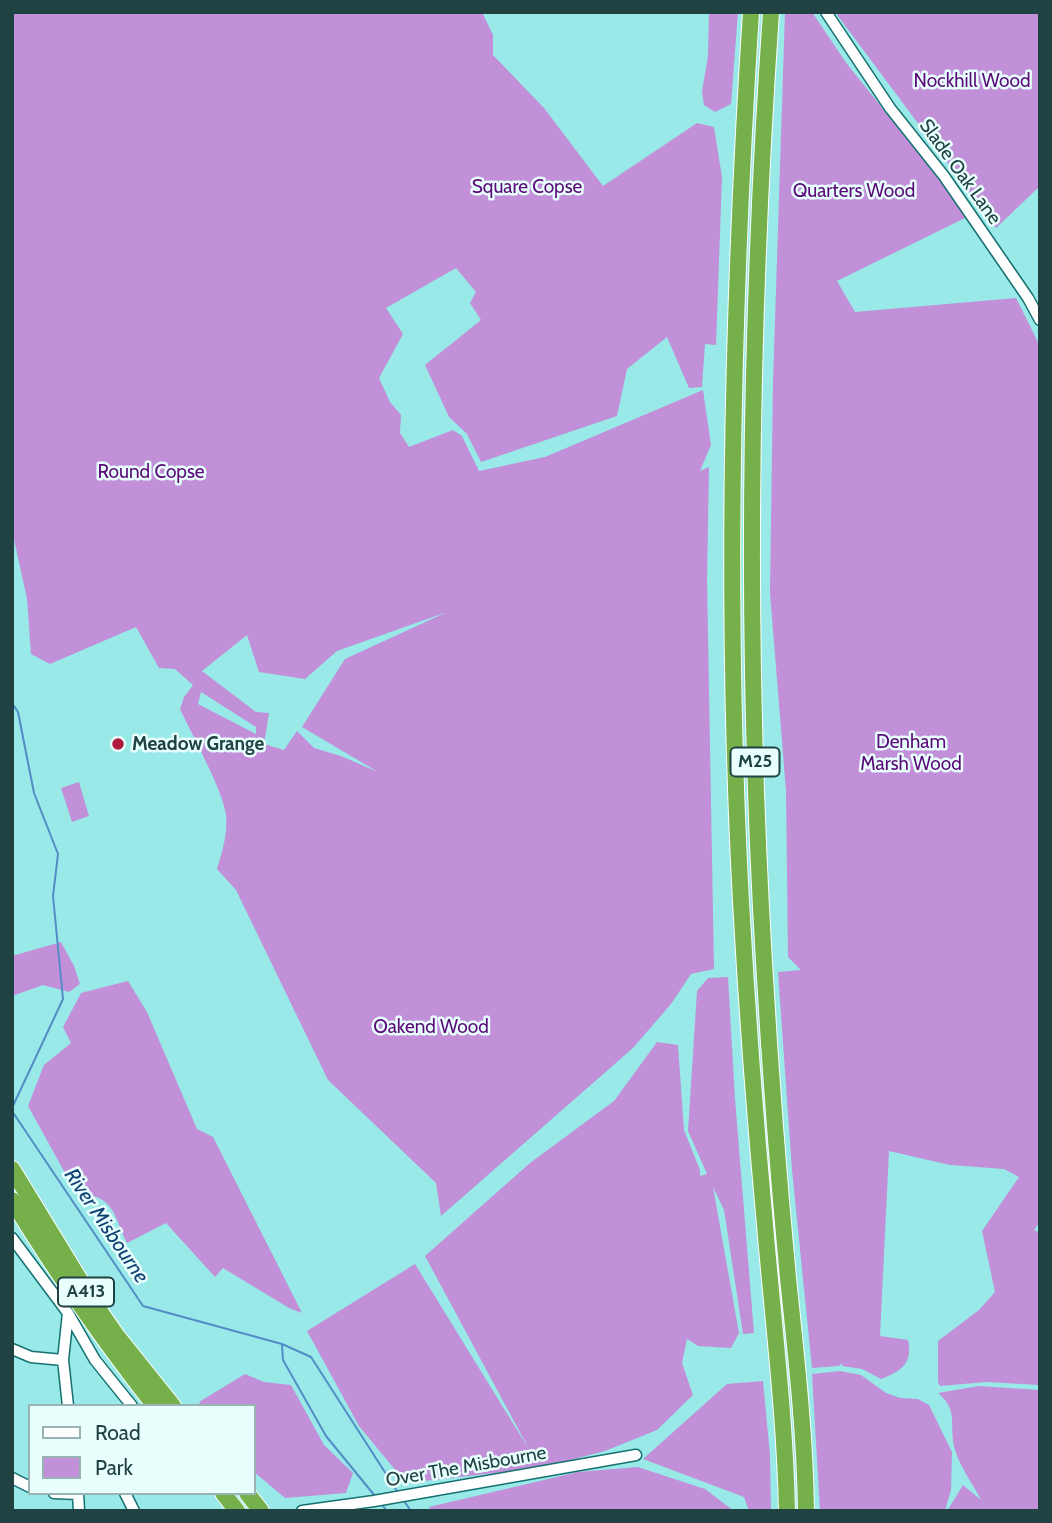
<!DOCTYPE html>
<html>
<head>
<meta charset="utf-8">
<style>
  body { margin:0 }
  #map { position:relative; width:1052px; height:1523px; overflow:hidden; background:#98e9e7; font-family:Cabin,sans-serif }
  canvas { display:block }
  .frame { position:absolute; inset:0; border:14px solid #204242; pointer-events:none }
  .legend { position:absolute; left:28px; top:1404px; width:228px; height:91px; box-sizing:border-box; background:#e8fffe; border:2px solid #98b3b3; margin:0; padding:9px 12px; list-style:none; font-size:21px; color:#204242 }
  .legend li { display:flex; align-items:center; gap:14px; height:35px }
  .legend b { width:35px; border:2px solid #98b3b3 }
</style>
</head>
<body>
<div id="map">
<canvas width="1052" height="1523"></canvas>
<div class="frame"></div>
<ul class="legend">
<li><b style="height:9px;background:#fff"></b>Road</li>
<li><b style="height:19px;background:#c190d9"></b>Park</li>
</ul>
</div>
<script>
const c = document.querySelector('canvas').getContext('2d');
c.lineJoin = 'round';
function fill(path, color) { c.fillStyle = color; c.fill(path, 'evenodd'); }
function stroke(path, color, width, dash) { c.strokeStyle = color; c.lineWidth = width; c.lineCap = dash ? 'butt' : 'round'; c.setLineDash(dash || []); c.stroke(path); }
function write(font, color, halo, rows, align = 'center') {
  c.font = font + ' Cabin,sans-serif'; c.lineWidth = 5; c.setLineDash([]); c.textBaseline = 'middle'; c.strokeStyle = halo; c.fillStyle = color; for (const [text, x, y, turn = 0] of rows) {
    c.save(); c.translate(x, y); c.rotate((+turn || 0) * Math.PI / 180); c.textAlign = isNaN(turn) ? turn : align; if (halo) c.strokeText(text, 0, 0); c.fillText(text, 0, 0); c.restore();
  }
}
const green = new Path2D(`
  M 12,12 L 482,12 L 493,35 L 493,55 L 544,108 L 603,186 L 697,123 L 714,127 L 722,177 L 716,345 L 705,344 L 702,387 L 689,388 L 667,337 L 627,369 L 617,416 L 481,462 L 467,434 L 449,417 L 425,365 L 481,320 L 470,303 L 476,292 L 456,268 L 386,308 L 403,334 L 379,378 L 390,402 L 401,415 L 400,433 L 409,447 L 453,430 L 462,436 L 479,471 L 545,457 L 703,390 L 711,445 L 700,471 L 709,467 L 707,580 L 714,969 L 691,974 L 671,1004 L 633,1048 L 441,1216 L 436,1183 L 328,1080 L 236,890 L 217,869 C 222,852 228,834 226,815 C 223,790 192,735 180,709 L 184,697 L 193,685 L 175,669 L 159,668 L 136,627 L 50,664 L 31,654 L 27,599 L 12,530 ZM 447,612 L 345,659 L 302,727 L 378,772 L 341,756 L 314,748 L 297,731 L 284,750 L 264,744 L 269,713 L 256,712 L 202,671 L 247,635 L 259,672 L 305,679 L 337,651 ZM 201,692 L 256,727 L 256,734 L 198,704 Z
  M 709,12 L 738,12 L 731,104 L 715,112 L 704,105 L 702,91 L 708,56 Z
  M 785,12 L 812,12 L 847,64 L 969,216 L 837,281 L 855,312 L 1016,298 L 1037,340 L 1040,352 L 1040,1222 L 1034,1230 L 1040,1233 L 1040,1385 L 986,1382 L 940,1386 L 938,1382 L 938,1341 L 979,1310 L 995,1292 L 982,1231 L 1019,1177 L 1004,1169 L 950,1165 L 889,1151 L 880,1336 L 908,1340 C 913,1363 902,1371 881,1379 L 862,1369 L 842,1366 L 842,1363 L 839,1366 L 812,1368 L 792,1170 L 778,972 L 801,970 L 788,957 L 786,791 L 770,593 L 773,382 Z
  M 835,12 L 1040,12 L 1040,186 L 996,228 Z
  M 79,782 L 89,816 L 72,822 L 61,788 Z
  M 61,942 L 74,966 L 80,984 L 69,992 L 43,985 L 12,996 L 12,956 Z
  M 728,977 L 735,1099 L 754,1333 L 743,1334 L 724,1210 L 713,1187 L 739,1333 L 731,1348 L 698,1346 L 687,1339 L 682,1363 L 693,1395 L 657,1430 L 605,1451 L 540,1468 L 406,1483 L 359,1426 L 307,1331 L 415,1264 L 530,1451 L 425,1256 L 530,1163 L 614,1101 L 657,1042 L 678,1045 L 684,1130 L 700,1170 L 700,1176 L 707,1174 L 688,1131 L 697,991 L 708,978 Z
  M 128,981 L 147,1012 L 197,1129 L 213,1137 L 302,1313 L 289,1308 L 223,1268 L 215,1277 L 166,1223 L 127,1243 C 111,1208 115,1199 75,1191 L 28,1106 L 44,1065 L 71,1043 L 63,1027 L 81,993 Z
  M 840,1371 L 861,1375 L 886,1393 L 900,1398 L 918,1399 L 929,1405 L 952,1452 L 951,1490 L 945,1511 L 820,1511 L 812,1374 Z
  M 245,1374 L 264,1382 L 291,1385 L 324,1445 L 353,1473 L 346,1493 L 285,1498 L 254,1472 L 254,1406 L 202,1406 L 199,1402 Z
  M 763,1381 L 770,1455 L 771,1511 L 749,1511 L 744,1497 L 643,1459 L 727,1384 Z
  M 979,1386 L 1040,1390 L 1040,1511 L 947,1511 L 963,1485 L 981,1500 C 973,1484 960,1467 955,1450 C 948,1427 960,1411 938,1393 Z
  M 638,1467 L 705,1489 L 734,1511 L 432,1511 L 429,1507 L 578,1472 Z`);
const stream = new Path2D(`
  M 12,703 L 18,712 L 34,793 L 58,854 L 53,896 L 63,999 L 12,1108
  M 12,1111 L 143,1306 L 282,1344 L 311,1357 L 397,1491
  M 282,1345 L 283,1360 L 326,1436 L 375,1496
  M 404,1501 L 411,1511
  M 383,1506 L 387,1511`);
const minor = new Path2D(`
  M 826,12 L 890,108 L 944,176 L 1028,298 L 1040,320
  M 12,1238 L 68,1313 L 95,1360 L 132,1406
  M 68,1313 L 63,1360 L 68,1406
  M 12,1349 L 31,1357 L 63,1360
  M 12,1478 L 30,1487
  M 54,1493 L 78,1494
  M 78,1493 L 79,1511
  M 125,1493 L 134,1511
  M 302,1511 L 374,1501 L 636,1455`);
const highway = new Path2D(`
  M 751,12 C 732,307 725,607 741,902 C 747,1010 755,1117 765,1225 C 773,1320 785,1415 787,1511
  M 771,12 C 749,330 745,644 764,962 C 770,1067 778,1173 788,1278 C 796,1355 805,1433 806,1511
  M 12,1169 L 92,1300 L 117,1336 L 173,1406
  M 12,1200 C 56,1272 103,1340 155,1406
  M 223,1493 L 237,1511
  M 247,1493 L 261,1511`);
const markers = [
  [118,744,7,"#ae1a40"]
];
const shields = [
  [755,762,49],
  [86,1292,56]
];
const shieldNames = [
  ["M25",755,762],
  ["A413",86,1292]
];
const parkNames = [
  ["Nockhill Wood",972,81],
  ["Square Copse",527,187],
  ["Quarters Wood",854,191],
  ["Round Copse",151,472],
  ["Denham",911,742],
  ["Marsh Wood",911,764],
  ["Oakend Wood",431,1027]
];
const streetNames = [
  ["Slade Oak Lane",960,172,54],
  ["Over The Misbourne",466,1467,-10]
];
const poiNames = [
  ["Meadow Grange",132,744]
];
const waterNames = [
  ["River Misbourne",106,1226,56]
];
fill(green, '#c190d9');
stroke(stream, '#538dc6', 2);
stroke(minor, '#167170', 13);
stroke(highway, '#fff', 18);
stroke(minor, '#fff', 10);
stroke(highway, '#75b04b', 16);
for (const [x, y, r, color] of markers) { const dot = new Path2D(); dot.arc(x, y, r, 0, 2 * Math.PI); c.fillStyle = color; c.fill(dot); stroke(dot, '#e8fffe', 2.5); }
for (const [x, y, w] of shields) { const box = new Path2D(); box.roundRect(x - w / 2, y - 14.5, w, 29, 5); c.fillStyle = '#e8fffe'; c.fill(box); stroke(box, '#204242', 2); }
write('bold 18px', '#204242', null, shieldNames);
write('19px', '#5b0a78', '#e8fffe', parkNames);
write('19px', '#204242', '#e8fffe', streetNames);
write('bold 19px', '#204242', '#e8fffe', poiNames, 'left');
write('italic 21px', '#114073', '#e8fffe', waterNames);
</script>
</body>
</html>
